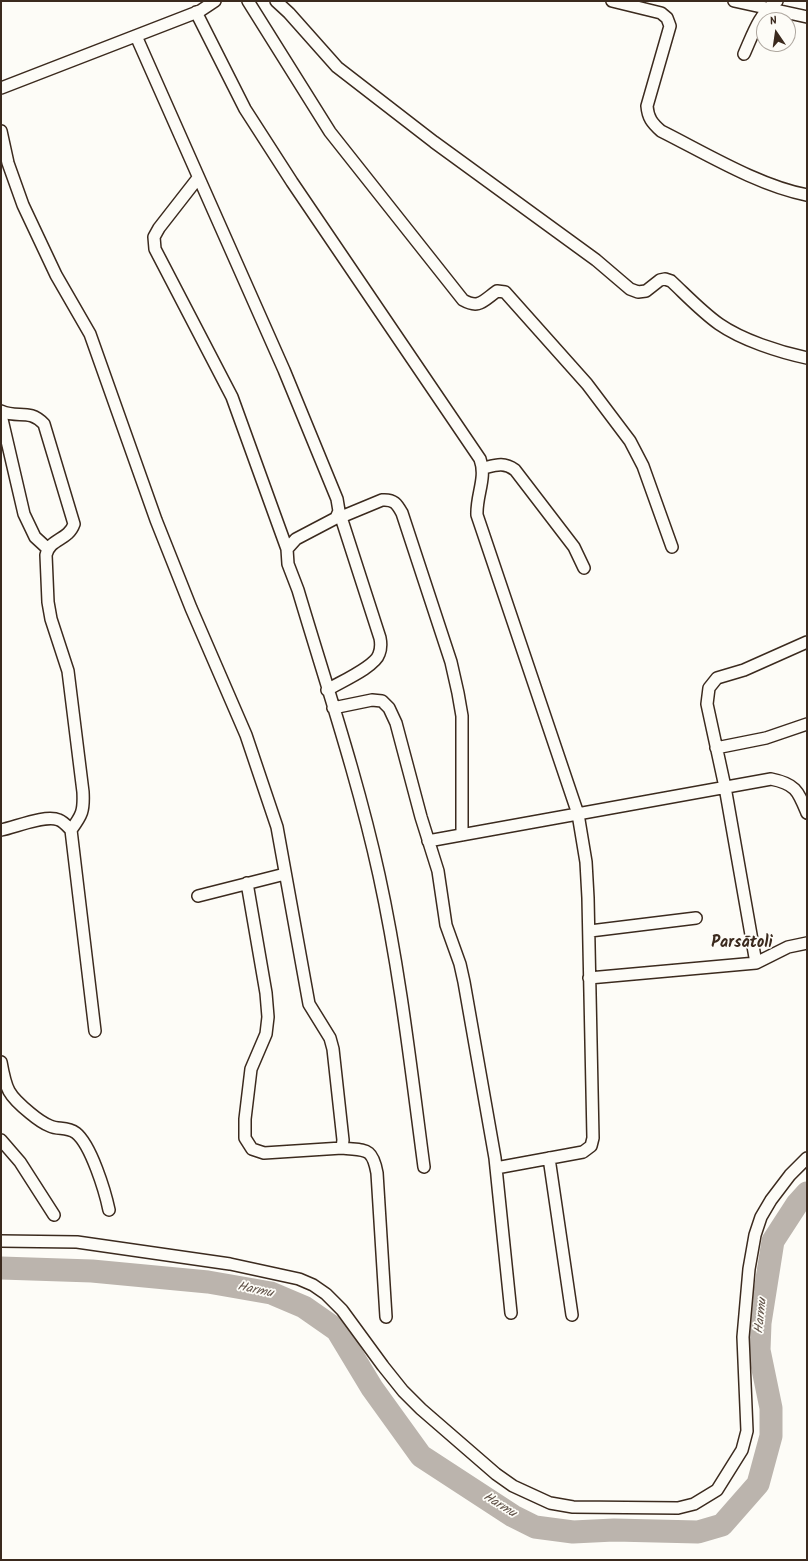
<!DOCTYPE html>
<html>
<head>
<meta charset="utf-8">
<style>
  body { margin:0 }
  #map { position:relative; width:808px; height:1561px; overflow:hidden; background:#fdfcf7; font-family:Kalam,sans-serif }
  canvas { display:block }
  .frame { position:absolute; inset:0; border:2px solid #3b2a1e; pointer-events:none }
  .north { position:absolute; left:756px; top:12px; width:40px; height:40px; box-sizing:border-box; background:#fdfcf7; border:1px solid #afa8a0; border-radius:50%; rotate:347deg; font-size:11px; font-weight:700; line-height:16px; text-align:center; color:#3b2a1e }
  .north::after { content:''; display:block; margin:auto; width:14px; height:18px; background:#3b2a1e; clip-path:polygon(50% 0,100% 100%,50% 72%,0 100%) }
</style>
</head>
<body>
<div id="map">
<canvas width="808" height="1561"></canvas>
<div class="frame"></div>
<div class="north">N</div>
</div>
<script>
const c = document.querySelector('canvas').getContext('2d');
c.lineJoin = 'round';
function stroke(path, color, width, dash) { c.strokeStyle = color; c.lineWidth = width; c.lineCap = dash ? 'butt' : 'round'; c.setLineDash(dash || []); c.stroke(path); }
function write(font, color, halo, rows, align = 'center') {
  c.font = font + ' Kalam,sans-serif'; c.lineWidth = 3.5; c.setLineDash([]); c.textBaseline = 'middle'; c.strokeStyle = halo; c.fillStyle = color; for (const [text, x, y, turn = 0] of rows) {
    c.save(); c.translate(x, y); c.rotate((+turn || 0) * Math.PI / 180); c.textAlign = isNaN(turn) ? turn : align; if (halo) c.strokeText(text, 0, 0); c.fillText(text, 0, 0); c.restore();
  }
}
const river = new Path2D(`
  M 1,1268 L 92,1271 L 208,1282 L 271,1293 L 304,1307 L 337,1330 L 372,1388 L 421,1456 L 513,1516 L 535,1527 L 573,1532 L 614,1530 L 698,1532 L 722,1525 L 758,1484 L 771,1436 L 771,1408 L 759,1350 L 760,1323 L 773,1241 L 797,1204 L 807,1193`);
const street = new Path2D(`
  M 248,1 L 330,132 L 463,300 C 479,309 483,301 497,291 L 505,292 L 587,384 L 630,441 L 643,466 L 672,547
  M 276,1 L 289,13 L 337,67 L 434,142 L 596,260 L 630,289 L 638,292 L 646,291 L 660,280 L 665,279 L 671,281 C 686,295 702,312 719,324 C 742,340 779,352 807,358
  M 612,1 L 661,13 L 667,18 L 670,26 L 647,106 C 648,118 652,123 661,131 C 705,153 759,186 807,195
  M 734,1 L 807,17
  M 196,12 L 245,109 L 292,182 L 480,459 C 487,478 476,495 477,515 L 578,814 L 586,862 L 588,898 L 593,1138 L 591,1146 L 583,1152 L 496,1168
  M 136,36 L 284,370 L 337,499 L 339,511 L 336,518 L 296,539 L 287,549 L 288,564 L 298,590 C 326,684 358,779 379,875 C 400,971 411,1069 424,1167
  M 744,54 C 753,34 759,14 777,1
  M 1,88 L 200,11 L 215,1
  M 1,131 L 8,163 L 23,205 L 56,275 L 90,334 L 156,520 L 191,608 L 246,735 L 277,827 L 309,1004 L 330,1038 L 333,1049 L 343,1140 L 342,1148 L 264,1153 L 252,1149 L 245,1138 L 245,1119 L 251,1069 L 266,1034 L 268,1017 L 266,993 L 247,883
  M 198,178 L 159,228 L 154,237 L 155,249 L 232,397 L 287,549
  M 1,411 C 18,419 29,408 44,424 L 74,524 C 68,541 50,538 46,555 L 48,602 L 51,619 L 68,671 L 83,792 C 84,811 82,815 71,830
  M 1,415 L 24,514 L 35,537 L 48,549
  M 484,468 C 496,465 504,462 515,470 L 574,547 L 584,568
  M 341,517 L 382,500 C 394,499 397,504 402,513 L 451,662 L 458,693 L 462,716 L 462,835
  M 327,690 C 340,682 375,667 379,654 C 381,649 381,643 380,638 L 339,511
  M 333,708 L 372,700 L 382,701 L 389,708 L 396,723 L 421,817 L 438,871 L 446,925 L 460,964 L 464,982 L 495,1158 L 511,1313
  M 716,748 L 766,738 L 807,724
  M 1,830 C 16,827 46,814 59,820 C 64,822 67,826 71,830 L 95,1031
  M 428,841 L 771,779 C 796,784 798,791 807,813
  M 198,896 L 285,874
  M 590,931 L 696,918
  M 756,963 L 725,787 L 707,704 L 709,688 L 717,678 L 744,670 L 807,642
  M 589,978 L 756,963 L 788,947 L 807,943
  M 1,1062 C 6,1090 8,1095 30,1113 C 36,1118 42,1123 50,1126 C 58,1130 67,1126 76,1133 C 91,1145 105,1191 109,1210
  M 1,1140 L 20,1162 L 54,1215
  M 342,1148 C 365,1151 372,1146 377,1173 L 386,1317
  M 549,1158 L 572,1315
  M 1,1241 L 77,1242 L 230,1264 L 299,1279 L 313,1285 L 326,1294 L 342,1310 L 383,1366 L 403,1391 L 421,1409 L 496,1474 L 513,1486 L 550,1503 L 573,1507 L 678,1508 L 694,1504 L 717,1490 L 742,1450 L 747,1431 L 743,1337 L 749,1269 L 755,1235 L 761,1217 L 771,1200 L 790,1175 L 807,1158`);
const waterNames = [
  ["Harmu",255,1291,12],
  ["Harmu",762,1316,-84],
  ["Harmu",499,1506,32]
];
const districtNames = [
  ["Parsātoli",742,944]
];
stroke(river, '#bbb4ad', 23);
stroke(street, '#3b2a1e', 14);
stroke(street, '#fdfcf7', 11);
write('italic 13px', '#615349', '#fdfcf7', waterNames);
write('bold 16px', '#3b2a1e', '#fdfcf7', districtNames);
</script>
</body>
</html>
